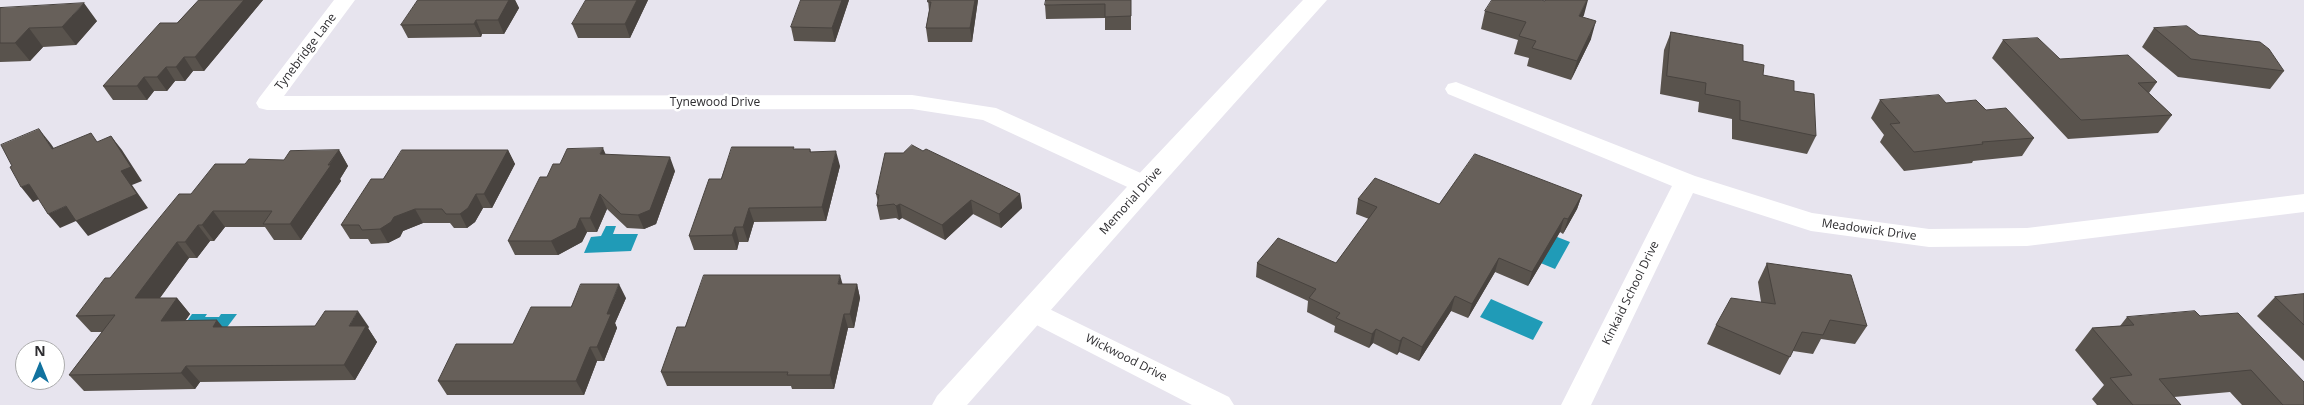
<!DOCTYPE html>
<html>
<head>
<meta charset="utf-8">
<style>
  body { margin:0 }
  #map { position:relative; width:2304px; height:405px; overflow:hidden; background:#e7e4ee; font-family:"Open Sans",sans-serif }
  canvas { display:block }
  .north { position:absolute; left:15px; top:340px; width:50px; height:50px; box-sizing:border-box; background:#fff; border:1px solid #ababac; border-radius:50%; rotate:0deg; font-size:14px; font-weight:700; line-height:20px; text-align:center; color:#2e2d30 }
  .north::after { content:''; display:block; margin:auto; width:18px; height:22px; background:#11729f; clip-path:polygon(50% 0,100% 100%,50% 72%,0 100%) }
</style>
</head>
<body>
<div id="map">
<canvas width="2304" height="405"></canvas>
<div class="north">N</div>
</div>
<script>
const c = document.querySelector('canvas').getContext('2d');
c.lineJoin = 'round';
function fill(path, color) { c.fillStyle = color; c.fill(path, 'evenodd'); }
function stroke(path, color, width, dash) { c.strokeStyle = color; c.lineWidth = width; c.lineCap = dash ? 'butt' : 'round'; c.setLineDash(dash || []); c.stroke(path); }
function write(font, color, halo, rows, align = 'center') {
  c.font = font + ' "Open Sans",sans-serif'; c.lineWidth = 5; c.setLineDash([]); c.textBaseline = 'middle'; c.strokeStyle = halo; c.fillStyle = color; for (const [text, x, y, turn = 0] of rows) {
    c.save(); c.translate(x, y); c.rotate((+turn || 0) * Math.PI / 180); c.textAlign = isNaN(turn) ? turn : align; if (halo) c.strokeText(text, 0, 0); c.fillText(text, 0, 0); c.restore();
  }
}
const water = new Path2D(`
  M 606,226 L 616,226 L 613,234 L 638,234 L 631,251 L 584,253 L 591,237 L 601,236 Z
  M 1547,233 L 1570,242 L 1555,269 L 1531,259 Z
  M 1491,299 L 1543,322 L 1533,340 L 1480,317 Z
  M 192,314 L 207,314 L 205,317 L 219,317 L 221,314 L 237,314 L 222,334 L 180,331 Z`);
const street = new Path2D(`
  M 334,0 L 355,0 L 284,96 L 912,95 L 996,108 L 1154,179 L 1157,185 L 1154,191 L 1145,193 L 1136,191 L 983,120 L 912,109 L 267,110 L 259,108 L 256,103 L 259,98 Z
  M 1456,82 L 1695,176 L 1812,213 L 1929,229 L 2027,228 L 2304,194 L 2304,212 L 2027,246 L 1929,247 L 1811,231 L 1693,193 L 1591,405 L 1561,405 L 1672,186 L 1448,94 L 1445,89 L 1448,84 Z
  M 1033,301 L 1229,397 L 1234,405 L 1192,405 L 1023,318 L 1019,311 L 1023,304 Z`);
const secondary = new Path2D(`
  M 1303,0 L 1327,0 L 1155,192 L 967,405 L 932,405 L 937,396 L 1135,178 Z`);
const wall = new Path2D(`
  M 199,0 L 263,0 L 204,71 L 193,71 L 185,81 L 175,81 L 167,91 L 154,91 L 147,100 L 113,100 L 103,86 L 177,23 Z
  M 418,0 L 515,0 L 519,8 L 504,34 L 482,34 L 481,37 L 408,38 L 401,25 Z
  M 586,0 L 648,0 L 630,38 L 578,38 L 572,24 Z
  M 801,0 L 849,0 L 835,42 L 794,41 L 791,27 Z
  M 928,0 L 978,0 L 972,42 L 928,42 L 926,28 L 929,11 Z
  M 1131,0 L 1131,30 L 1105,30 L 1105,18 L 1046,19 L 1045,5 Z
  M 0,8 L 97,21 L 76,45 L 43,47 L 30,61 L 0,62 Z
  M 1485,11 L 1584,15 L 1582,17 L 1591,39 L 1571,80 L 1527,66 L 1529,58 L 1514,54 L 1518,40 L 1481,29 Z
  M 2154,28 L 2199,35 L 2284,71 L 2270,89 L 2178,77 L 2142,47 Z
  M 1671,32 L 1743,61 L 1763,75 L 1794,91 L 1816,136 L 1807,154 L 1732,139 L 1732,119 L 1698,112 L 1699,102 L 1660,94 L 1664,50 Z
  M 2003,40 L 2060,59 L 2157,82 L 2149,93 L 2172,115 L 2158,133 L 2068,139 L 1992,58 Z
  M 1880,100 L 1946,103 L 1986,110 L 2034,138 L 2022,156 L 1973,161 L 1972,163 L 1904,171 L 1880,142 L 1884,135 L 1871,118 Z
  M 794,149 L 810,149 L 811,152 L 840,166 L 826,221 L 754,222 L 748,242 L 739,242 L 737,250 L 694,250 L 689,236 L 721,179 Z
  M 339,150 L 348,166 L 340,179 L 341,181 L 301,240 L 274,240 L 265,227 L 225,227 L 214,241 L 210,241 L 197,258 L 189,258 L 160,298 L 177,298 L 190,314 L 185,321 L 223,327 L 369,327 L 368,328 L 377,342 L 355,380 L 200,382 L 195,389 L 84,391 L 69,375 L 102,332 L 91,332 L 76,316 L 110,278 L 191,194 L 245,164 L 284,160 Z
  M 508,150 L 515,164 L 492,208 L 483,208 L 475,222 L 467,228 L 454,228 L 450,223 L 423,223 L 403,231 L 400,237 L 388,243 L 371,244 L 368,239 L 350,239 L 341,225 L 383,179 Z
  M 923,151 L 1020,194 L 1022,208 L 1001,228 L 973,214 L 945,240 L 902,218 L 899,220 L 896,218 L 880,220 L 877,206 L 878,202 L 876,194 L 903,153 Z
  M 606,154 L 675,171 L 656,224 L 644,229 L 627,228 L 607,209 L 597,232 L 587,232 L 582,242 L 558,255 L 515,255 L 508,241 L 547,177 L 560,164 Z
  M 1582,195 L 1577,209 L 1563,234 L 1560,232 L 1528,286 L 1495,272 L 1468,318 L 1451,311 L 1419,361 L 1399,352 L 1397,355 L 1373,343 L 1369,348 L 1334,332 L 1335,326 L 1307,312 L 1308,301 L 1256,277 L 1257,263 L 1336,263 L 1369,219 L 1356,214 L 1358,199 L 1439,204 Z
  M 1767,263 L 1867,326 L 1855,344 L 1821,339 L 1813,354 L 1793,351 L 1780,375 L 1707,344 L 1716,325 L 1761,302 L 1758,282 Z
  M 843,284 L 857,284 L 860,298 L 854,328 L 848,328 L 834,389 L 792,389 L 791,386 L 667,386 L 661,372 L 685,327 Z
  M 2304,294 L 2304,361 L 2257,316 L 2275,297 Z
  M 626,298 L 615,323 L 617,328 L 604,361 L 597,361 L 584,395 L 447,395 L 438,381 L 513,344 L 571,307 Z
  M 2200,316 L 2304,405 L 2242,405 L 2230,392 L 2174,397 L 2181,405 L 2097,405 L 2092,399 L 2104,385 L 2075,350 L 2092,328 L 2120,326 L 2127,317 Z`);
const shadedWall = new Path2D(`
  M 244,0 L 263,0 L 204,71 L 195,57 Z
  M 509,0 L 515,0 L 519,8 L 504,34 L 498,20 Z
  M 637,0 L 648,0 L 630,38 L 625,24 Z
  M 842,0 L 849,0 L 835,42 L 832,28 Z
  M 975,0 L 978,0 L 972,42 L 970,28 Z
  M 1587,0 L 1588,0 L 1584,15 L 1574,34 L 1579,16 Z
  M 84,3 L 97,21 L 76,45 L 62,27 Z
  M 476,20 L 482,34 L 481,37 L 474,24 Z
  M 1596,21 L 1591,39 L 1571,80 L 1577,61 Z
  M 29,28 L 43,47 L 30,61 L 15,43 Z
  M 184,57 L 193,71 L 185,81 L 176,67 Z
  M 166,67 L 175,81 L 167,91 L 157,77 Z
  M 144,77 L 154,91 L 147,100 L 137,86 Z
  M 39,129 L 51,144 L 64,163 L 52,149 Z
  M 111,136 L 122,150 L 142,181 L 132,185 L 148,208 L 88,236 L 76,221 L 60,228 L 48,214 L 66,206 L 121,171 Z
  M 603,148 L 609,162 L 600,154 Z
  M 339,150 L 348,166 L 340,179 L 341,181 L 301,240 L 290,224 Z
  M 508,150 L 515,164 L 492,208 L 484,194 Z
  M 836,151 L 840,166 L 826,221 L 822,207 Z
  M 670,157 L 675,171 L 656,224 L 644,229 L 638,215 Z
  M 29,184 L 41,198 L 33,202 L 21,187 Z
  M 476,194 L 483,208 L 475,222 L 467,228 L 460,214 Z
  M 600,194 L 607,209 L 597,232 L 590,218 Z
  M 1020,194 L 1022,208 L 1001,228 L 999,214 Z
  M 1582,195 L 1577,209 L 1563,234 L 1568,219 Z
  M 971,200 L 973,214 L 945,240 L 942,225 Z
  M 900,204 L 902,218 L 899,220 L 896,206 Z
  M 749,208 L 754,222 L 748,242 L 743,227 Z
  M 415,209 L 423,223 L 403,231 L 400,237 L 388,243 L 380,229 L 394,217 Z
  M 213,211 L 225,227 L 214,241 L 202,225 Z
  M 580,218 L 587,232 L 582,242 L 558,255 L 551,241 Z
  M 1564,218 L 1560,232 L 1528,286 L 1532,272 Z
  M 198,225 L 210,241 L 197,258 L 185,242 Z
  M 735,227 L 739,242 L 737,250 L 732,235 Z
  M 177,242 L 189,258 L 148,314 L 135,298 Z
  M 1499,258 L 1495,272 L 1468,318 L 1472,304 Z
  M 840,275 L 844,289 L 838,284 Z
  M 619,284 L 626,298 L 615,323 L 617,328 L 604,361 L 597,347 L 607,314 Z
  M 857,284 L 860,298 L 854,328 L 850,314 Z
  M 1455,296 L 1451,311 L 1419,361 L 1422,347 Z
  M 177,298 L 190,314 L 174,337 L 161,321 Z
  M 358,311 L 369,327 L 368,328 L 377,342 L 355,380 L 344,365 L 349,326 Z
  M 844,314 L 848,328 L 834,389 L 830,375 Z
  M 217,320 L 230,336 L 213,327 Z
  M 1376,329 L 1373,343 L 1369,348 L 1372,334 Z
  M 1403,337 L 1399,352 L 1397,355 L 1400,341 Z
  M 590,347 L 597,361 L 584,395 L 576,381 Z
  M 186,366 L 200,382 L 195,389 L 181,373 Z`);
const building = new Path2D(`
  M 199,0 L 244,0 L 195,57 L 184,57 L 176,67 L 166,67 L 157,77 L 144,77 L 137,86 L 103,86 L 160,23 L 177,23 Z
  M 418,0 L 509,0 L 498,20 L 476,20 L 474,24 L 401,25 Z
  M 586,0 L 637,0 L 625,24 L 572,24 Z
  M 801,0 L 842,0 L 832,28 L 791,27 Z
  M 928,0 L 975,0 L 970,28 L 926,28 L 931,2 L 928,2 Z
  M 1046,0 L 1131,0 L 1131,16 L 1105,17 L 1105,4 L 1045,5 Z
  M 1492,0 L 1541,0 L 1545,1 L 1545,0 L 1587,0 L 1579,16 L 1596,21 L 1577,61 L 1532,48 L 1536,41 L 1519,36 L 1526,22 L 1485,11 Z
  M 84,3 L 62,27 L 29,28 L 15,43 L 0,43 L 0,8 Z
  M 2187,26 L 2199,35 L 2260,42 L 2269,49 L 2284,71 L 2191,59 L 2154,28 Z
  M 1671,32 L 1743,45 L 1743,61 L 1764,65 L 1763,75 L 1794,81 L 1794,91 L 1814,94 L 1816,136 L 1740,120 L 1740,101 L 1705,94 L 1706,83 L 1667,76 Z
  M 2038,38 L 2060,59 L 2128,55 L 2157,82 L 2138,83 L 2172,115 L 2081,120 L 2003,40 Z
  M 1939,95 L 1946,103 L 1976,100 L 1986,110 L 2006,108 L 2034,138 L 1982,142 L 1983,144 L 1914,152 L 1890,124 L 1900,123 L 1880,100 Z
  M 39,129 L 52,149 L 91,133 L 97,142 L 111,136 L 131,167 L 121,171 L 137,194 L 76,221 L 66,206 L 48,214 L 29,184 L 21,187 L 10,167 L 12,166 L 1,145 Z
  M 912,145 L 923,151 L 926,149 L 1020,194 L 999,214 L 971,200 L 942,225 L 900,204 L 896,206 L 894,204 L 877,206 L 879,195 L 876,194 L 885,153 L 903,153 Z
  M 732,147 L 794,147 L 793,149 L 810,149 L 810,152 L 836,151 L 822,207 L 749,208 L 743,227 L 735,227 L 732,235 L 689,236 L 709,179 L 721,179 Z
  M 603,148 L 600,154 L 670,157 L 650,210 L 638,215 L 621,214 L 600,194 L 590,218 L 580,218 L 576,228 L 551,241 L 508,241 L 540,177 L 547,177 L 553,164 L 560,164 L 567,149 Z
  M 339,150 L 328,165 L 331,165 L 290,224 L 263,224 L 272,211 L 213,211 L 202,225 L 198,225 L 185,242 L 177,242 L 135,298 L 177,298 L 161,321 L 217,320 L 213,327 L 315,326 L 325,311 L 358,311 L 349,326 L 366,326 L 344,365 L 186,366 L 181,373 L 69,375 L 115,315 L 76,316 L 105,278 L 110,278 L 179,194 L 191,194 L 215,164 L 245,164 L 249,159 L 284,160 L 290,151 Z
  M 402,150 L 508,150 L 484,194 L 476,194 L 468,208 L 460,214 L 446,214 L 442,209 L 415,209 L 394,217 L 391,222 L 380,229 L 362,230 L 359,225 L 341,225 L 371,179 L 383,179 Z
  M 1475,154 L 1582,195 L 1568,219 L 1564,218 L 1532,272 L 1499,258 L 1472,304 L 1455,296 L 1422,347 L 1403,337 L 1400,341 L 1376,329 L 1372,334 L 1336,318 L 1340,313 L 1309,298 L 1316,289 L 1257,263 L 1278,238 L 1336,263 L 1377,207 L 1358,199 L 1375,178 L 1439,204 Z
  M 1767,263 L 1851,275 L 1867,326 L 1830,320 L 1823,335 L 1802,332 L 1790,357 L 1716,325 L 1731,298 L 1775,304 Z
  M 704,275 L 840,275 L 838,284 L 857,284 L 850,314 L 844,314 L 830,375 L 787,375 L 788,372 L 661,372 L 677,327 L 685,327 Z
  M 581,284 L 619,284 L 607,314 L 611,314 L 597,347 L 590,347 L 576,381 L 438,381 L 456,344 L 513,344 L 531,307 L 571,307 Z
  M 2304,294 L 2304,325 L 2275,297 Z
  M 2195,311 L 2200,316 L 2238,313 L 2304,382 L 2304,405 L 2283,405 L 2251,370 L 2159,379 L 2181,405 L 2133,405 L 2110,378 L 2132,375 L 2092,328 L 2134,325 L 2127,317 Z`);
const streetNames = [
  ["Tynebridge Lane",306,52,-53],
  ["Tynewood Drive",715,103],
  ["Memorial Drive",1131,201,-48],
  ["Meadowick Drive",1869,230,8],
  ["Kinkaid School Drive",1631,293,-64],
  ["Wickwood Drive",1126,358,27]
];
fill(water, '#209bb7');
fill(street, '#fff');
fill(secondary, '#fff');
fill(wall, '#59534d');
fill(shadedWall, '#48433f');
fill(building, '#67605a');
stroke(building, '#48433f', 1);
write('12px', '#2e2d30', '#fff', streetNames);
</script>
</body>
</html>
